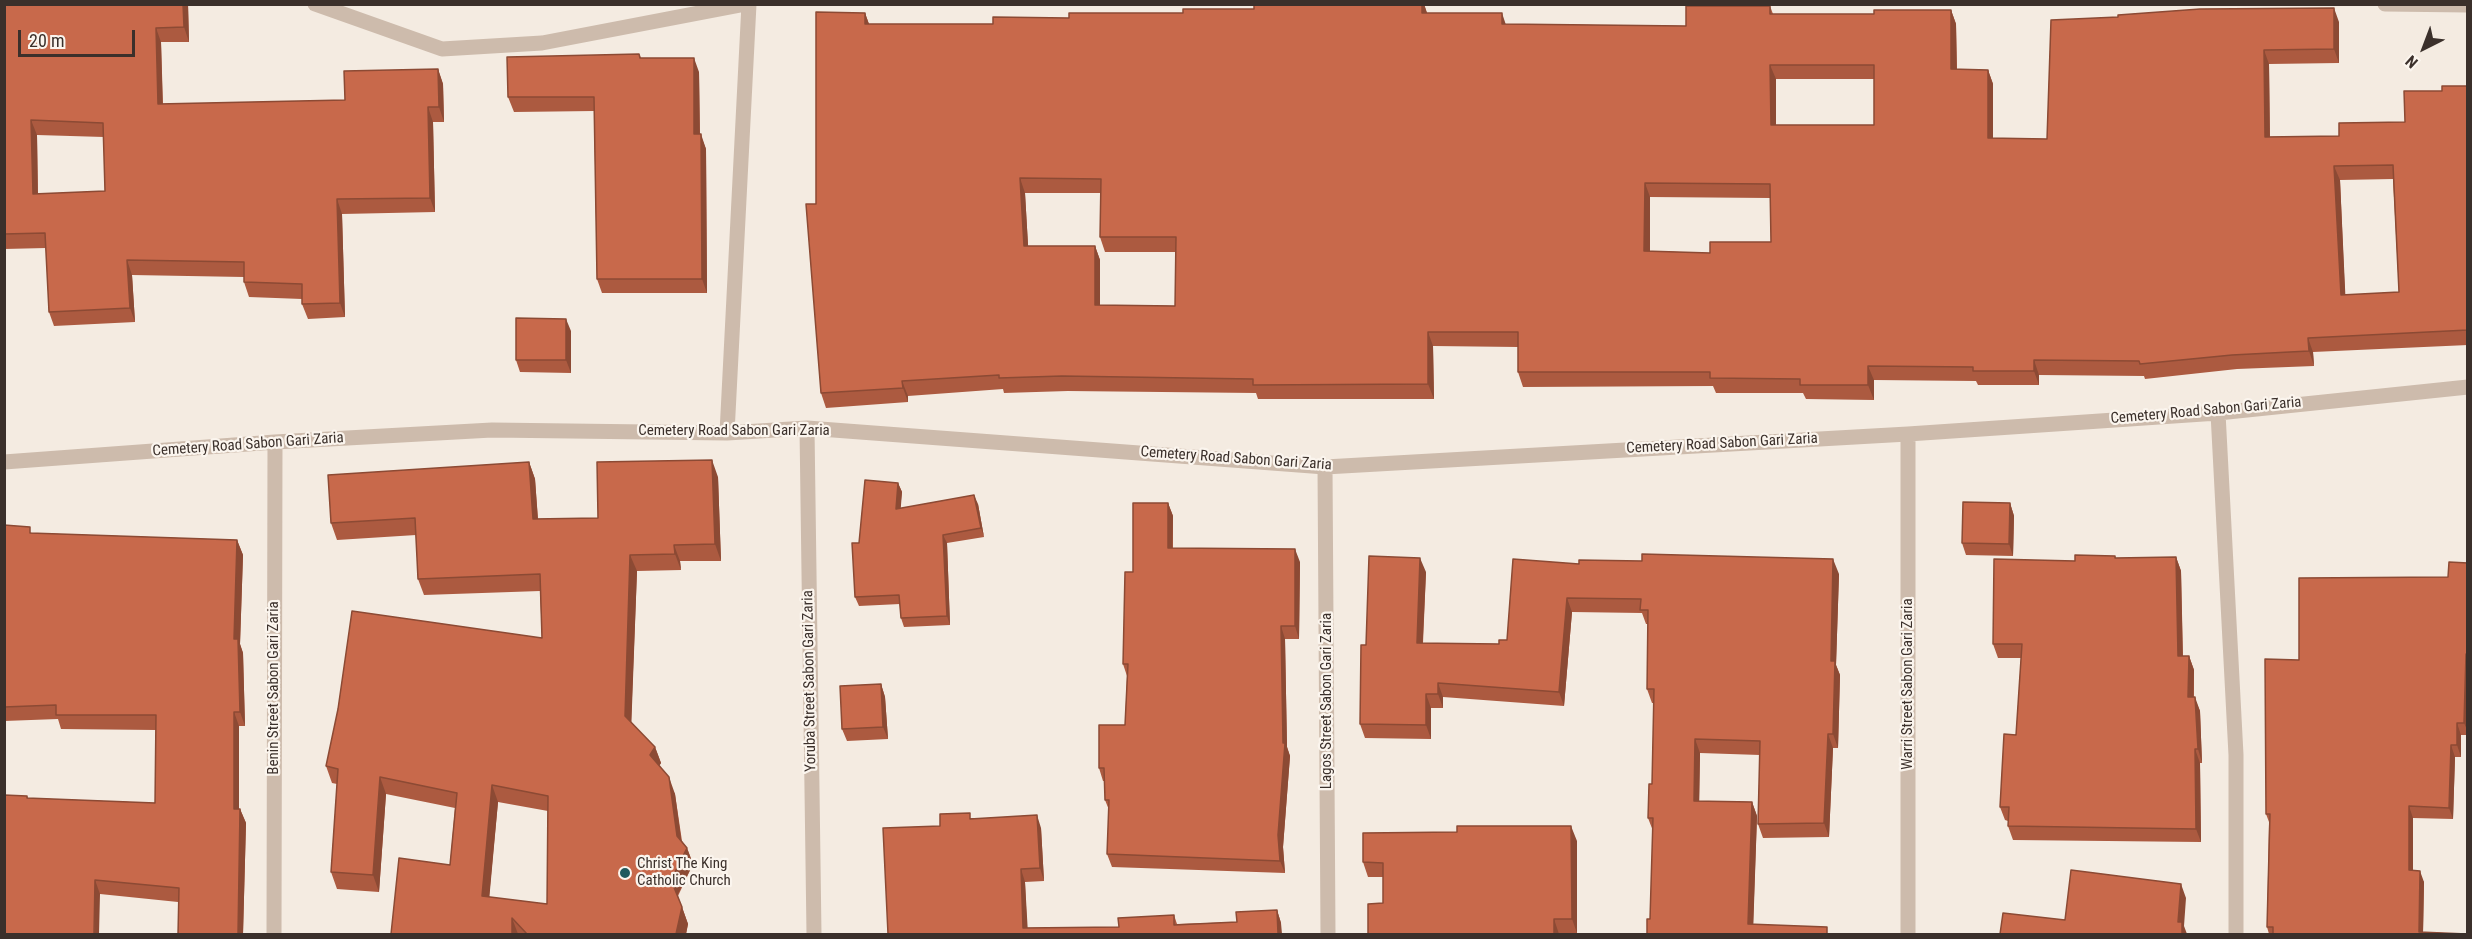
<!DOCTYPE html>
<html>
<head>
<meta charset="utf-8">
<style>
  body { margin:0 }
  #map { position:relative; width:2472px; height:939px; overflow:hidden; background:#f4ebe1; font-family:"Roboto Condensed",sans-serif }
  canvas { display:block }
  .frame { position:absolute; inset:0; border:6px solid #3b302b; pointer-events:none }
  .north { position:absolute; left:2394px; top:18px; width:60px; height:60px; -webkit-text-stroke:4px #fbf5ee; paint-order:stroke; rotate:222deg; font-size:16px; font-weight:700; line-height:24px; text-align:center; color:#3b302b }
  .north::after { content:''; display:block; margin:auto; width:21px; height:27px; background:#3b302b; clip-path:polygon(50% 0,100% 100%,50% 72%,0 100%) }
  .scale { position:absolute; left:18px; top:30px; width:117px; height:27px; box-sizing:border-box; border:3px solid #3b302b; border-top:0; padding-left:8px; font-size:18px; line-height:21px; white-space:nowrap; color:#3b302b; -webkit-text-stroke:4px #fbf5ee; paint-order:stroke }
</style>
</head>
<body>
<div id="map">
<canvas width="2472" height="939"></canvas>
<div class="frame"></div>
<div class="north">N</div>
<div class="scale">20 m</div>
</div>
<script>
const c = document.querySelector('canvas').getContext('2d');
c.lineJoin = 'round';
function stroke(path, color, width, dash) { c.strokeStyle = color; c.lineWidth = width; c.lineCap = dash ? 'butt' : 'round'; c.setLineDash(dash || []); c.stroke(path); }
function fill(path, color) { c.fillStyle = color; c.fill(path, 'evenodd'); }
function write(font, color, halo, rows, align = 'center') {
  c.font = font + ' "Roboto Condensed",sans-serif'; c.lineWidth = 4.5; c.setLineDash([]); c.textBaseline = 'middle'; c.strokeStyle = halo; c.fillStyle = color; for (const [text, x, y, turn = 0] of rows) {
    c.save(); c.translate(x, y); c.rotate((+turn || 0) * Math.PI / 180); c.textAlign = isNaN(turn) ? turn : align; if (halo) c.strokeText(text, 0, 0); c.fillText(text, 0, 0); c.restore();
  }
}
const minor = new Path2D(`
  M 315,4 L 442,49 L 542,43 L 746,4
  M 2385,4 L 2468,5
  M 2218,413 L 2236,755 L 2236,934
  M 807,428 L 814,934
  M 727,433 L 749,4
  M 4,462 L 275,442 L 492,430 L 727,433 L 807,428 L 1325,467 L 1908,434 L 2218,413 L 2468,387
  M 1325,467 L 1328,934
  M 274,934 L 275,442
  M 1908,934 L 1908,434`);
const wall = new Path2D(`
  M 4,4 L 188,4 L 189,42 L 161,42 L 163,104 L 345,100 L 438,69 L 443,84 L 444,122 L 433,122 L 435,212 L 342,214 L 345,317 L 308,319 L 302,304 L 302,299 L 249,297 L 244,282 L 244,277 L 132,275 L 135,322 L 54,326 L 49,312 L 46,248 L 4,249 ZM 37,135 L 104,137 L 105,191 L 38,194 Z
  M 1254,4 L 1424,4 L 1427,13 L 1506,24 L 1686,26 L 1770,6 L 1773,14 L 1874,14 L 1951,10 L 1956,24 L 1957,69 L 1988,70 L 1993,84 L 1993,138 L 2047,139 L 2051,20 L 2339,22 L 2339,63 L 2269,64 L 2270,137 L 2339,136 L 2405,122 L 2442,91 L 2468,86 L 2468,345 L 2313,352 L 2314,366 L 2237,369 L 2145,379 L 2144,376 L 2039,375 L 2039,385 L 1978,385 L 1976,381 L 1874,380 L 1874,400 L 1806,399 L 1803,393 L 1716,393 L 1713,386 L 1523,387 L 1518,372 L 1518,347 L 1433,346 L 1434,399 L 1258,399 L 1256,393 L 1068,391 L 1004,393 L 1003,389 L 908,396 L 908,402 L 826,408 L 821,393 L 816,204 L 865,13 L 869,24 L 993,24 L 1069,18 L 1183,13 L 1254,9 ZM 1776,79 L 1874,79 L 1874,125 L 1776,125 ZM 2393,179 L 2399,292 L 2345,295 L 2340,180 ZM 1025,193 L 1100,193 L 1100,237 L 1105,252 L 1176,252 L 1175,306 L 1100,305 L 1100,260 L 1095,246 L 1028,246 ZM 1650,197 L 1770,198 L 1771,242 L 1710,253 L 1650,251 Z
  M 639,54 L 641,58 L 699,72 L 700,134 L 706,149 L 707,293 L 602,293 L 597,279 L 594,111 L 514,112 L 508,97 Z
  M 571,331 L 571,373 L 520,372 L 516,360 Z
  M 529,462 L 535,479 L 538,519 L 598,518 L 718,477 L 721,561 L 680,561 L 681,570 L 637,571 L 631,723 L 655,747 L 661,763 L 659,766 L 675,794 L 682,841 L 687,848 L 693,864 L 678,896 L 688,924 L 686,934 L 391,934 L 450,865 L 455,808 L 386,794 L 379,892 L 337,889 L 331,872 L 337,784 L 332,783 L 326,766 L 542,638 L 540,591 L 424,595 L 418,579 L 416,535 L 337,540 L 331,523 ZM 498,802 L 548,811 L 547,904 L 489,897 Z
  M 898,483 L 902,492 L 900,509 L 978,504 L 984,537 L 947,543 L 950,625 L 904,627 L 901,618 L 900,604 L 859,606 L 855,597 L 859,543 Z
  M 1168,503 L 1173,516 L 1173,548 L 1300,562 L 1299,639 L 1285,639 L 1287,747 L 1290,756 L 1283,847 L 1285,873 L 1112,867 L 1107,854 L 1109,810 L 1105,800 L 1105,781 L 1103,781 L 1099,768 L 1125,725 L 1127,676 L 1123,664 L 1133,572 Z
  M 2010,503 L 2014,516 L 2013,556 L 1966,555 L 1962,543 Z
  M 4,525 L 32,533 L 237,540 L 243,555 L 240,644 L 243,653 L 245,726 L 239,726 L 239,809 L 240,809 L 246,823 L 243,934 L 178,934 L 178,902 L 100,894 L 4,934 L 27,796 L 28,798 L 155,803 L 156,730 L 61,729 L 58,719 L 4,721 Z
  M 2115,556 L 2116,558 L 2176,557 L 2181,571 L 2183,656 L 2189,656 L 2194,670 L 2194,697 L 2200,711 L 2202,763 L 2200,763 L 2201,842 L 2013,840 L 2008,826 L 2008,821 L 2005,820 L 2000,807 L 2016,735 L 2021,658 L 1998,658 L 1993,644 L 2075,561 Z
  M 2468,563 L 2468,735 L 2461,735 L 2461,757 L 2455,757 L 2453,819 L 2413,818 L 2413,870 L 2424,882 L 2423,932 L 2467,934 L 2269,934 L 2267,927 L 2269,822 L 2266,814 L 2299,660 L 2448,577 Z
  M 1579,564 L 1839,574 L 1836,665 L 1840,675 L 1838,748 L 1833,748 L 1829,837 L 1763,838 L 1758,824 L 1760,755 L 1700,753 L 1699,801 L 1752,802 L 1757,816 L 1753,925 L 1830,934 L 1650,919 L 1653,831 L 1648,818 L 1652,784 L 1654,703 L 1652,703 L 1647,689 L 1648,624 L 1646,624 L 1642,613 L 1572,612 L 1564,706 L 1443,697 L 1443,708 L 1431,708 L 1431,739 L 1365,738 L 1360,724 L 1366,645 L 1426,572 L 1423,643 L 1499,644 L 1507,640 Z
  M 881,684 L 885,697 L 888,739 L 847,741 L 842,729 Z
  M 972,818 L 1041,828 L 1044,881 L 1025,882 L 1027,928 L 1119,927 L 1174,915 L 1177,924 L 1237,922 L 1277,910 L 1281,923 L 888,934 L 940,826 Z
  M 1577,841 L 1577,933 L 1559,934 L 1368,934 L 1383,903 L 1383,877 L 1368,877 L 1363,862 Z`);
const shadedWall = new Path2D(`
  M 183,4 L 188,4 L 189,42 L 184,27 Z
  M 1422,4 L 1424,4 L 1427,13 L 1427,28 L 1422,13 Z
  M 2334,8 L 2339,22 L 2339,63 L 2334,49 Z
  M 1951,10 L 1956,24 L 1957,83 L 1951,69 Z
  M 865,13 L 870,27 L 865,24 Z
  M 1502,13 L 1507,28 L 1502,24 Z
  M 156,28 L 161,42 L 163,119 L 158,104 Z
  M 2264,50 L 2269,64 L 2270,151 L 2265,137 Z
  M 694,58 L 699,72 L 700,149 L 694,134 Z
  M 1770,65 L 1776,79 L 1776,139 L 1771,125 Z
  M 438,69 L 443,84 L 444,122 L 439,107 Z
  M 1988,70 L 1993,84 L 1993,152 L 1988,138 Z
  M 428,107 L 433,122 L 435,212 L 430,198 Z
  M 31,120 L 37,135 L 38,209 L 33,194 Z
  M 701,134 L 706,149 L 707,293 L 702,279 Z
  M 2334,166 L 2340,180 L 2346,309 L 2341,295 Z
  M 1020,178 L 1025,193 L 1029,261 L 1024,246 Z
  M 1645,183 L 1650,197 L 1650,265 L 1644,251 Z
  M 337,199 L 342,214 L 345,317 L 340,303 Z
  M 1095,246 L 1100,260 L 1100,320 L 1095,305 Z
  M 127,260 L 132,275 L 135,322 L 130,308 Z
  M 566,319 L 571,331 L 571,373 L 566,360 Z
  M 1428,332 L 1433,346 L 1434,399 L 1428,384 Z
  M 2308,338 L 2313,352 L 2314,366 L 2309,351 Z
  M 2034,360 L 2039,375 L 2039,385 L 2034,371 Z
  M 1868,366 L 1874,380 L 1874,400 L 1868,385 Z
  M 902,381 L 908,396 L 908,402 L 903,388 Z
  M 712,460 L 718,477 L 721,561 L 715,544 Z
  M 529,462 L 535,479 L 539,535 L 533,519 Z
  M 898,483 L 902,492 L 900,518 L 896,509 Z
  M 974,495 L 978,504 L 984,537 L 981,528 Z
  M 1168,503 L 1173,516 L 1172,560 L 1168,548 Z
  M 2010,503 L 2014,516 L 2013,556 L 2009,544 Z
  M 943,535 L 947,543 L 950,625 L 947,616 Z
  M 237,540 L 243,555 L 240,644 L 243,653 L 245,726 L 240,712 L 234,639 Z
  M 674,545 L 680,561 L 681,570 L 675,554 Z
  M 1295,549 L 1300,562 L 1299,639 L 1295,626 Z
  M 630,555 L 637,571 L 631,733 L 625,716 Z
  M 2176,557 L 2181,571 L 2183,670 L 2178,656 Z
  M 1420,558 L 1426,572 L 1422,657 L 1417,643 Z
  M 1833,559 L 1839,574 L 1836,665 L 1840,675 L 1838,748 L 1833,734 L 1831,661 Z
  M 1567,598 L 1572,612 L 1564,706 L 1559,692 Z
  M 1281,626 L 1285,639 L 1287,747 L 1290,756 L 1283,847 L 1285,873 L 1280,861 L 1278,835 L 1283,743 Z
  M 2466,654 L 2468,657 L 2468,732 L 2464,723 Z
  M 2189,656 L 2194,670 L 2193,711 L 2188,697 Z
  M 1438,683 L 1443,697 L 1443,708 L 1438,694 Z
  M 881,684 L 885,697 L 888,739 L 883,727 Z
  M 1426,694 L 1431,708 L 1431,739 L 1426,725 Z
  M 2195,697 L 2200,711 L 2202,763 L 2198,749 Z
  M 234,712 L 239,726 L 239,823 L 234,809 Z
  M 2457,723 L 2461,735 L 2461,757 L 2457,745 Z
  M 1828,734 L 1833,748 L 1829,837 L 1824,823 Z
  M 1695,739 L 1700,753 L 1699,815 L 1694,801 Z
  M 2451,745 L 2455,757 L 2453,819 L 2449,808 Z
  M 655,747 L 661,763 L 656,771 L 650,755 Z
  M 2195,749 L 2200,763 L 2201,842 L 2196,829 Z
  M 380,777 L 386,794 L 379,892 L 373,875 Z
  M 669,777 L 675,794 L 683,853 L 677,836 Z
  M 492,785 L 498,802 L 488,912 L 482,896 Z
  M 1752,802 L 1757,816 L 1753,934 L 1748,924 Z
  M 2409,806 L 2413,818 L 2413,882 L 2409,870 Z
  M 240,809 L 246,823 L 243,934 L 238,934 Z
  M 1037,815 L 1041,828 L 1044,881 L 1040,868 Z
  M 1571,826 L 1577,841 L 1577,933 L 1572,919 Z
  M 687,848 L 693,864 L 677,896 L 671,880 Z
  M 1021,869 L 1025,882 L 1028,934 L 1023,928 Z
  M 2420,871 L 2424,882 L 2423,934 L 2419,932 Z
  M 95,880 L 100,894 L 99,934 L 94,934 Z
  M 2181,884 L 2186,898 L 2184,926 L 2187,934 L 2182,934 L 2178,922 Z
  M 682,907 L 688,924 L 686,934 L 676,934 Z
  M 1277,910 L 1281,923 L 1282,934 L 1278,934 Z
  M 512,918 L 518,934 L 512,934 Z
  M 1554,919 L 1559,934 L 1554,934 Z`);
const building = new Path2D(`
  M 4,4 L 183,4 L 184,27 L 156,28 L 158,104 L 345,100 L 344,71 L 438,69 L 439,107 L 428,107 L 430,198 L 337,199 L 340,303 L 302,304 L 302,284 L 244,282 L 244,262 L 127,260 L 130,308 L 49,312 L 45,233 L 4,234 ZM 31,120 L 103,123 L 105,191 L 33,194 Z
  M 1254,4 L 1422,4 L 1422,13 L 1502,13 L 1502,24 L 1686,26 L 1686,6 L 1770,6 L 1770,14 L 1874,14 L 1874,10 L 1951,10 L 1951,69 L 1988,70 L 1988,138 L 2047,139 L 2051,20 L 2118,17 L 2118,15 L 2200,9 L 2334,8 L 2334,49 L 2264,50 L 2265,137 L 2339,136 L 2339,123 L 2405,122 L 2404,91 L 2442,91 L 2442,86 L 2468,86 L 2468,330 L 2308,338 L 2309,351 L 2232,355 L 2140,364 L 2139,361 L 2034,360 L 2034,371 L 1973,371 L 1973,367 L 1868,366 L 1868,385 L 1800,385 L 1800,379 L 1710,378 L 1710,372 L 1518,372 L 1518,332 L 1428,332 L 1428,384 L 1253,385 L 1253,379 L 1062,376 L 999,378 L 999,375 L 902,381 L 903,388 L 821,393 L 806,204 L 816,204 L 816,12 L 865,13 L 865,24 L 993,24 L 993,17 L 1069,18 L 1069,13 L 1183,13 L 1183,9 L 1254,9 ZM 1770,65 L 1874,65 L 1874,125 L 1771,125 ZM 2393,165 L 2399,292 L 2341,295 L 2334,166 ZM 1020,178 L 1101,179 L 1100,237 L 1176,237 L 1175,306 L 1095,305 L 1095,246 L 1024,246 ZM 1645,183 L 1770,184 L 1771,242 L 1710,242 L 1710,253 L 1644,251 Z
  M 639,54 L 640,58 L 694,58 L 694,134 L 701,134 L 702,279 L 597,279 L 594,97 L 508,97 L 507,57 Z
  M 516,318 L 566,319 L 566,360 L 516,360 Z
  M 712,460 L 715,544 L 674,545 L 675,554 L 630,555 L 625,716 L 655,747 L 650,755 L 669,777 L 677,836 L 687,848 L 671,880 L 682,907 L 676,934 L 527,934 L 512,918 L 512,934 L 391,934 L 399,858 L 450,865 L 457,793 L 380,777 L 373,875 L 331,872 L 338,769 L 326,766 L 338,709 L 352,611 L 542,638 L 540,574 L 418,579 L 415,518 L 331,523 L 328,475 L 529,462 L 533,519 L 598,518 L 597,462 ZM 492,785 L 548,796 L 547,904 L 482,896 Z
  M 865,480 L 898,483 L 896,509 L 974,495 L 981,528 L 943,535 L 947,616 L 901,618 L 899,595 L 855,597 L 852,543 L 859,543 Z
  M 1963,502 L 2010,503 L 2009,544 L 1962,543 Z
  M 1133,503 L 1168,503 L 1168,548 L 1295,549 L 1295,626 L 1281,626 L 1283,743 L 1285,743 L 1278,835 L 1280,861 L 1107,854 L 1109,800 L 1105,800 L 1104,768 L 1099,768 L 1099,725 L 1125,725 L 1128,664 L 1123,664 L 1125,572 L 1133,572 Z
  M 4,525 L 30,527 L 30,533 L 237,540 L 234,639 L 238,639 L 240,712 L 234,712 L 234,809 L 240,809 L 238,934 L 178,934 L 179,888 L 95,880 L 94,934 L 4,934 L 4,795 L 27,796 L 27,798 L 155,803 L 156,715 L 56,715 L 56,705 L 4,707 Z
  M 1642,554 L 1833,559 L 1831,661 L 1835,661 L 1833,734 L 1828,734 L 1824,823 L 1758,824 L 1760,741 L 1695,739 L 1694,801 L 1752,802 L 1748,924 L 1827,927 L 1827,934 L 1647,934 L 1647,919 L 1650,919 L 1653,818 L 1648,818 L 1649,784 L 1652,784 L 1654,689 L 1647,689 L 1648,610 L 1640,610 L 1641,599 L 1567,598 L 1559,692 L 1438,683 L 1438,694 L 1426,694 L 1426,725 L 1360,724 L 1361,645 L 1366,645 L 1369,556 L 1420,558 L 1417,643 L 1499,644 L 1499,640 L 1507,640 L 1513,559 L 1579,564 L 1579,560 L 1642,561 Z
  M 2075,555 L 2115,556 L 2115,558 L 2176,557 L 2178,656 L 2189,656 L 2188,697 L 2195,697 L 2198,749 L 2195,749 L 2196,829 L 2008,826 L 2009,807 L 2000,807 L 2004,734 L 2016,735 L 2022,644 L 1993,644 L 1994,559 L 2075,561 Z
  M 2449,562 L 2468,563 L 2468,654 L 2466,654 L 2464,723 L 2457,723 L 2457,745 L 2451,745 L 2449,808 L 2409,806 L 2409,870 L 2420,871 L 2419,932 L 2467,934 L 2273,934 L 2273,927 L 2267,927 L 2270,814 L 2266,814 L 2265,659 L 2299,660 L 2299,578 L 2448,577 Z
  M 881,684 L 883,727 L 842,729 L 840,686 Z
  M 970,813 L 970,819 L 1037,815 L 1040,868 L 1021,869 L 1023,928 L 1119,927 L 1118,918 L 1174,915 L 1174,925 L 1237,922 L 1236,912 L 1277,910 L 1278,934 L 888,934 L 883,828 L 940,826 L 940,814 Z
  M 1457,826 L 1571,826 L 1572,919 L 1554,919 L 1554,934 L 1368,934 L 1368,904 L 1383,903 L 1383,863 L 1363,862 L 1363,833 L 1457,832 Z
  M 2071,870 L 2181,884 L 2178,922 L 2182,922 L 2182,934 L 2000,934 L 2003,913 L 2065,920 Z`);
const markers = [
  [625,873,6,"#1f5a5e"]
];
const streetNames = [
  ["Cemetery Road Sabon Gari Zaria",2206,411,-5],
  ["Cemetery Road Sabon Gari Zaria",734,431],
  ["Cemetery Road Sabon Gari Zaria",1722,444,-3],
  ["Cemetery Road Sabon Gari Zaria",248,445,-4],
  ["Cemetery Road Sabon Gari Zaria",1236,459,4],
  ["Yoruba Street Sabon Gari Zaria",810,681,-91],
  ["Warri Street Sabon Gari Zaria",1908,684,-90],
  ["Benin Street Sabon Gari Zaria",274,688,-90],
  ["Lagos Street Sabon Gari Zaria",1327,701,-90]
];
const poiNames = [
  ["Christ The King",637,864],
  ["Catholic Church",637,881]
];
stroke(minor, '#cdbbac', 15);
fill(wall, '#ac5a40');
fill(shadedWall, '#8c4a34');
fill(building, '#c8694b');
stroke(building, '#8c4a34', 1.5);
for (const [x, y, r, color] of markers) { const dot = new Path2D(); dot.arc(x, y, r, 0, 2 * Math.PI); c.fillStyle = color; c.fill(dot); stroke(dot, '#fbf5ee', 2); }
write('15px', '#3b302b', '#fbf5ee', streetNames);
write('15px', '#3b302b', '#fbf5ee', poiNames, 'left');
</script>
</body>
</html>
